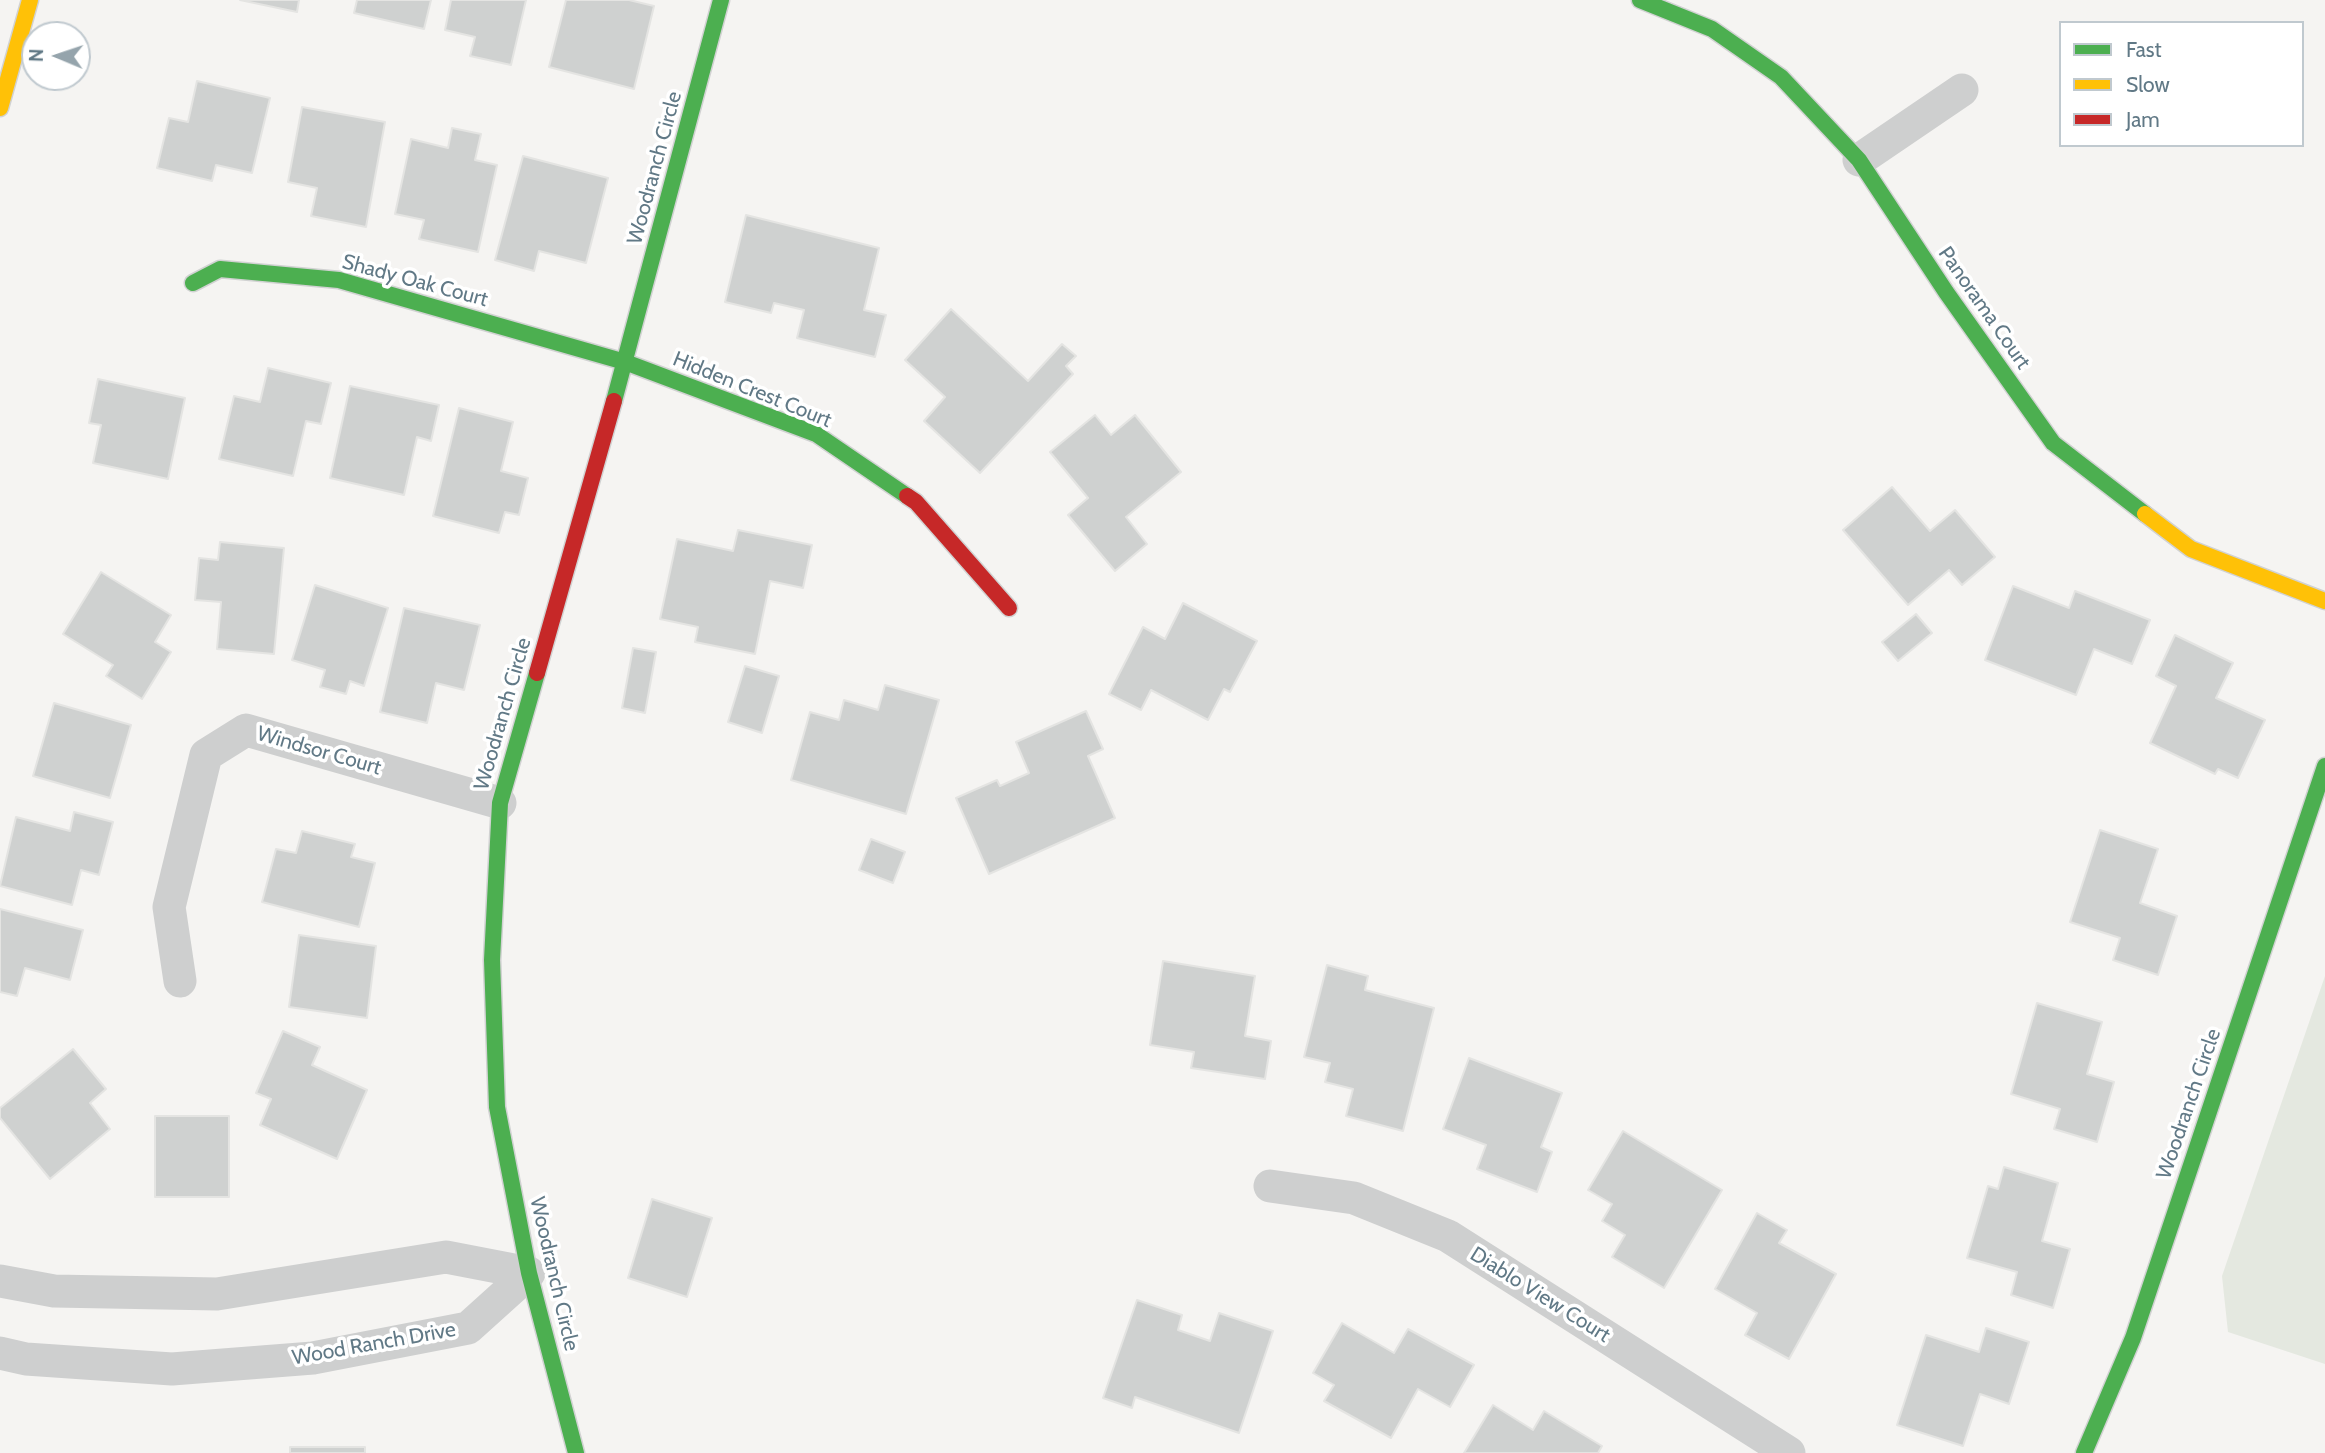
<!DOCTYPE html>
<html>
<head>
<meta charset="utf-8">
<style>
  body { margin:0 }
  #map { position:relative; width:2325px; height:1453px; overflow:hidden; background:#f5f4f2; font-family:Cabin,sans-serif }
  canvas { display:block }
  .legend { position:absolute; left:2059px; top:21px; width:245px; height:126px; box-sizing:border-box; background:#fff; border:2px solid #c0c9cf; margin:0; padding:9px 12px; list-style:none; font-size:21px; color:#617986 }
  .legend li { display:flex; align-items:center; gap:14px; height:35px }
  .legend b { width:35px; border:2px solid #c0c9cf }
  .north { position:absolute; left:21px; top:21px; width:70px; height:70px; box-sizing:border-box; background:#fff; border:2px solid #c0c9cf; border-radius:50%; rotate:272deg; font-size:19px; font-weight:700; line-height:28px; text-align:center; color:#617986 }
  .north::after { content:''; display:block; margin:auto; width:24px; height:32px; background:#95a4ac; clip-path:polygon(50% 0,100% 100%,50% 72%,0 100%) }
</style>
</head>
<body>
<div id="map">
<canvas width="2325" height="1453"></canvas>
<ul class="legend">
<li><b style="height:9px;background:#4caf50"></b>Fast</li>
<li><b style="height:9px;background:#ffc107"></b>Slow</li>
<li><b style="height:9px;background:#c62828"></b>Jam</li>
</ul>
<div class="north">N</div>
</div>
<script>
const c = document.querySelector('canvas').getContext('2d');
c.lineJoin = 'round';
function fill(path, color) { c.fillStyle = color; c.fill(path, 'evenodd'); }
function stroke(path, color, width, dash) { c.strokeStyle = color; c.lineWidth = width; c.lineCap = dash ? 'butt' : 'round'; c.setLineDash(dash || []); c.stroke(path); }
function write(font, color, halo, rows, align = 'center') {
  c.font = font + ' Cabin,sans-serif'; c.lineWidth = 7; c.setLineDash([]); c.textBaseline = 'middle'; c.strokeStyle = halo; c.fillStyle = color; for (const [text, x, y, turn = 0] of rows) {
    c.save(); c.translate(x, y); c.rotate((+turn || 0) * Math.PI / 180); c.textAlign = isNaN(turn) ? turn : align; if (halo) c.strokeText(text, 0, 0); c.fillText(text, 0, 0); c.restore();
  }
}
const green = new Path2D(`
  M 2325,976 L 2325,1364 L 2228,1332 L 2222,1276 Z`);
const building = new Path2D(`
  M 240,0 L 299,0 L 297,12 Z
  M 357,0 L 431,0 L 424,29 L 354,13 Z
  M 451,0 L 526,0 L 511,65 L 470,56 L 475,37 L 445,30 Z
  M 566,0 L 629,0 L 654,6 L 634,89 L 549,67 Z
  M 197,81 L 270,98 L 252,173 L 216,165 L 212,181 L 157,168 L 169,118 L 188,122 Z
  M 302,107 L 385,122 L 366,227 L 311,216 L 317,188 L 288,182 Z
  M 452,128 L 481,134 L 475,160 L 497,165 L 478,252 L 419,239 L 424,220 L 395,214 L 411,139 L 448,148 Z
  M 523,156 L 608,178 L 586,263 L 539,251 L 534,271 L 495,260 Z
  M 746,215 L 879,248 L 864,310 L 886,315 L 875,357 L 797,338 L 804,310 L 774,303 L 771,313 L 725,302 Z
  M 951,309 L 1028,381 L 1062,344 L 1076,356 L 1066,366 L 1073,374 L 980,473 L 924,421 L 945,397 L 905,360 Z
  M 268,368 L 331,383 L 321,424 L 306,421 L 293,476 L 219,459 L 234,396 L 260,402 Z
  M 98,379 L 185,398 L 168,479 L 93,463 L 101,425 L 89,423 Z
  M 350,386 L 439,405 L 431,441 L 417,437 L 404,495 L 330,478 Z
  M 459,408 L 513,422 L 501,471 L 528,478 L 519,515 L 505,512 L 499,533 L 433,516 Z
  M 1095,415 L 1111,435 L 1135,415 L 1181,472 L 1126,517 L 1147,544 L 1115,571 L 1068,515 L 1088,498 L 1050,452 Z
  M 1892,487 L 1930,531 L 1955,510 L 1995,557 L 1962,585 L 1949,570 L 1908,605 L 1843,530 Z
  M 738,530 L 812,545 L 803,588 L 770,581 L 755,654 L 695,642 L 698,627 L 660,619 L 677,539 L 733,551 Z
  M 220,542 L 284,548 L 274,654 L 217,649 L 221,602 L 195,600 L 199,558 L 218,560 Z
  M 101,572 L 171,615 L 155,642 L 171,652 L 142,699 L 106,676 L 113,665 L 63,634 Z
  M 315,585 L 388,608 L 364,686 L 350,681 L 346,694 L 320,687 L 325,670 L 292,660 Z
  M 2013,586 L 2069,608 L 2075,591 L 2150,620 L 2132,664 L 2094,649 L 2076,695 L 1985,660 Z
  M 1183,603 L 1257,641 L 1230,692 L 1224,689 L 1208,720 L 1151,690 L 1141,710 L 1109,694 L 1143,627 L 1165,639 Z
  M 404,608 L 480,625 L 464,690 L 436,683 L 427,723 L 380,712 Z
  M 1916,614 L 1932,633 L 1898,661 L 1882,642 Z
  M 2175,635 L 2233,663 L 2216,698 L 2265,720 L 2238,778 L 2218,769 L 2215,774 L 2150,743 L 2176,686 L 2156,676 Z
  M 633,648 L 656,652 L 645,713 L 622,708 Z
  M 745,666 L 779,676 L 762,733 L 728,722 Z
  M 885,685 L 939,700 L 906,814 L 791,780 L 810,712 L 839,720 L 844,700 L 878,710 Z
  M 54,703 L 131,725 L 110,798 L 33,776 Z
  M 1086,711 L 1103,749 L 1088,756 L 1115,818 L 989,874 L 956,798 L 997,780 L 1000,786 L 1029,773 L 1016,742 Z
  M 74,812 L 113,822 L 99,875 L 81,870 L 72,905 L 0,886 L 16,817 L 70,831 Z
  M 2100,830 L 2158,849 L 2140,903 L 2177,916 L 2158,975 L 2113,960 L 2120,938 L 2070,922 Z
  M 302,831 L 355,844 L 351,857 L 375,863 L 359,927 L 262,902 L 276,849 L 296,853 Z
  M 871,839 L 905,852 L 893,883 L 859,870 Z
  M 0,909 L 83,930 L 70,980 L 25,968 L 17,996 L 0,992 Z
  M 299,935 L 376,946 L 367,1018 L 289,1007 Z
  M 1163,961 L 1255,976 L 1245,1036 L 1271,1041 L 1265,1079 L 1191,1068 L 1194,1052 L 1150,1045 Z
  M 1327,965 L 1368,976 L 1365,990 L 1434,1008 L 1403,1131 L 1346,1116 L 1353,1089 L 1325,1082 L 1330,1063 L 1304,1057 Z
  M 2037,1003 L 2102,1022 L 2087,1074 L 2114,1082 L 2097,1142 L 2054,1129 L 2060,1109 L 2011,1094 Z
  M 283,1031 L 320,1047 L 312,1065 L 367,1090 L 337,1159 L 260,1125 L 271,1099 L 256,1093 Z
  M 73,1049 L 106,1089 L 90,1103 L 110,1129 L 50,1179 L 0,1118 L 0,1108 Z
  M 1469,1058 L 1562,1093 L 1541,1147 L 1552,1152 L 1537,1192 L 1477,1169 L 1486,1145 L 1443,1129 Z
  M 155,1116 L 229,1116 L 229,1197 L 155,1197 Z
  M 1623,1131 L 1722,1190 L 1664,1288 L 1612,1257 L 1625,1235 L 1602,1221 L 1612,1204 L 1588,1190 Z
  M 2004,1167 L 2058,1183 L 2042,1241 L 2070,1249 L 2053,1308 L 2011,1295 L 2017,1272 L 1967,1258 L 1988,1186 L 1998,1189 Z
  M 652,1199 L 712,1218 L 687,1297 L 628,1278 Z
  M 1757,1213 L 1787,1230 L 1779,1243 L 1836,1274 L 1789,1359 L 1745,1335 L 1757,1313 L 1715,1289 Z
  M 1137,1300 L 1182,1315 L 1178,1330 L 1210,1341 L 1219,1313 L 1273,1331 L 1239,1433 L 1135,1397 L 1132,1408 L 1103,1398 Z
  M 1342,1323 L 1394,1353 L 1408,1329 L 1474,1365 L 1450,1407 L 1418,1389 L 1391,1438 L 1324,1401 L 1334,1385 L 1313,1373 Z
  M 1986,1328 L 2029,1342 L 2009,1404 L 1980,1394 L 1963,1446 L 1897,1425 L 1926,1335 L 1979,1352 Z
  M 1493,1405 L 1533,1430 L 1544,1411 L 1602,1446 L 1598,1453 L 1464,1453 Z
  M 290,1447 L 365,1447 L 365,1453 L 290,1453 Z`);
const street = new Path2D(`
  M 1859,160 L 1962,90
  M 180,981 L 169,907 L 206,755 L 246,730 L 500,803
  M 1270,1186 L 1354,1198 L 1448,1236 L 1789,1453
  M 0,1281 L 54,1291 L 217,1294 L 446,1257 L 529,1273
  M 0,1353 L 26,1359 L 172,1369 L 313,1358 L 468,1328 L 529,1273`);
const fast = new Path2D(`
  M 1640,0 L 1712,29 L 1781,77 L 1859,160 L 1946,292 L 2053,443 L 2145,514
  M 193,283 L 220,269 L 339,280 L 625,362 L 816,434 L 907,496
  M 614,401 L 721,0
  M 537,673 L 500,803 L 492,960 L 497,1107 L 529,1273 L 576,1453
  M 2084,1453 L 2133,1338 L 2325,766`);
const slow = new Path2D(`
  M 0,108 L 30,0
  M 2145,514 L 2191,549 L 2325,601`);
const jam = new Path2D(`
  M 907,496 L 916,502 L 1009,608
  M 537,673 L 614,401`);
const streetNames = [
  ["Woodranch Circle",655,168,-75],
  ["Shady Oak Court",415,281,15],
  ["Panorama Court",1984,308,55],
  ["Hidden Crest Court",752,390,22],
  ["Woodranch Circle",503,714,-74],
  ["Windsor Court",319,751,16],
  ["Woodranch Circle",2189,1104,-71],
  ["Woodranch Circle",554,1274,77],
  ["Diablo View Court",1540,1295,32],
  ["Wood Ranch Drive",374,1344,-10]
];
fill(green, '#e4e8e0');
fill(building, '#cfd1d0');
stroke(building, '#e4e4e2', 2);
stroke(fast, '#d1d2d2', 19);
stroke(slow, '#d1d2d2', 19);
stroke(jam, '#d1d2d2', 19);
stroke(street, '#cecfcf', 33);
stroke(fast, '#4caf50', 16);
stroke(slow, '#ffc107', 16);
stroke(jam, '#c62828', 16);
write('21px', '#617986', '#fff', streetNames);
</script>
</body>
</html>
